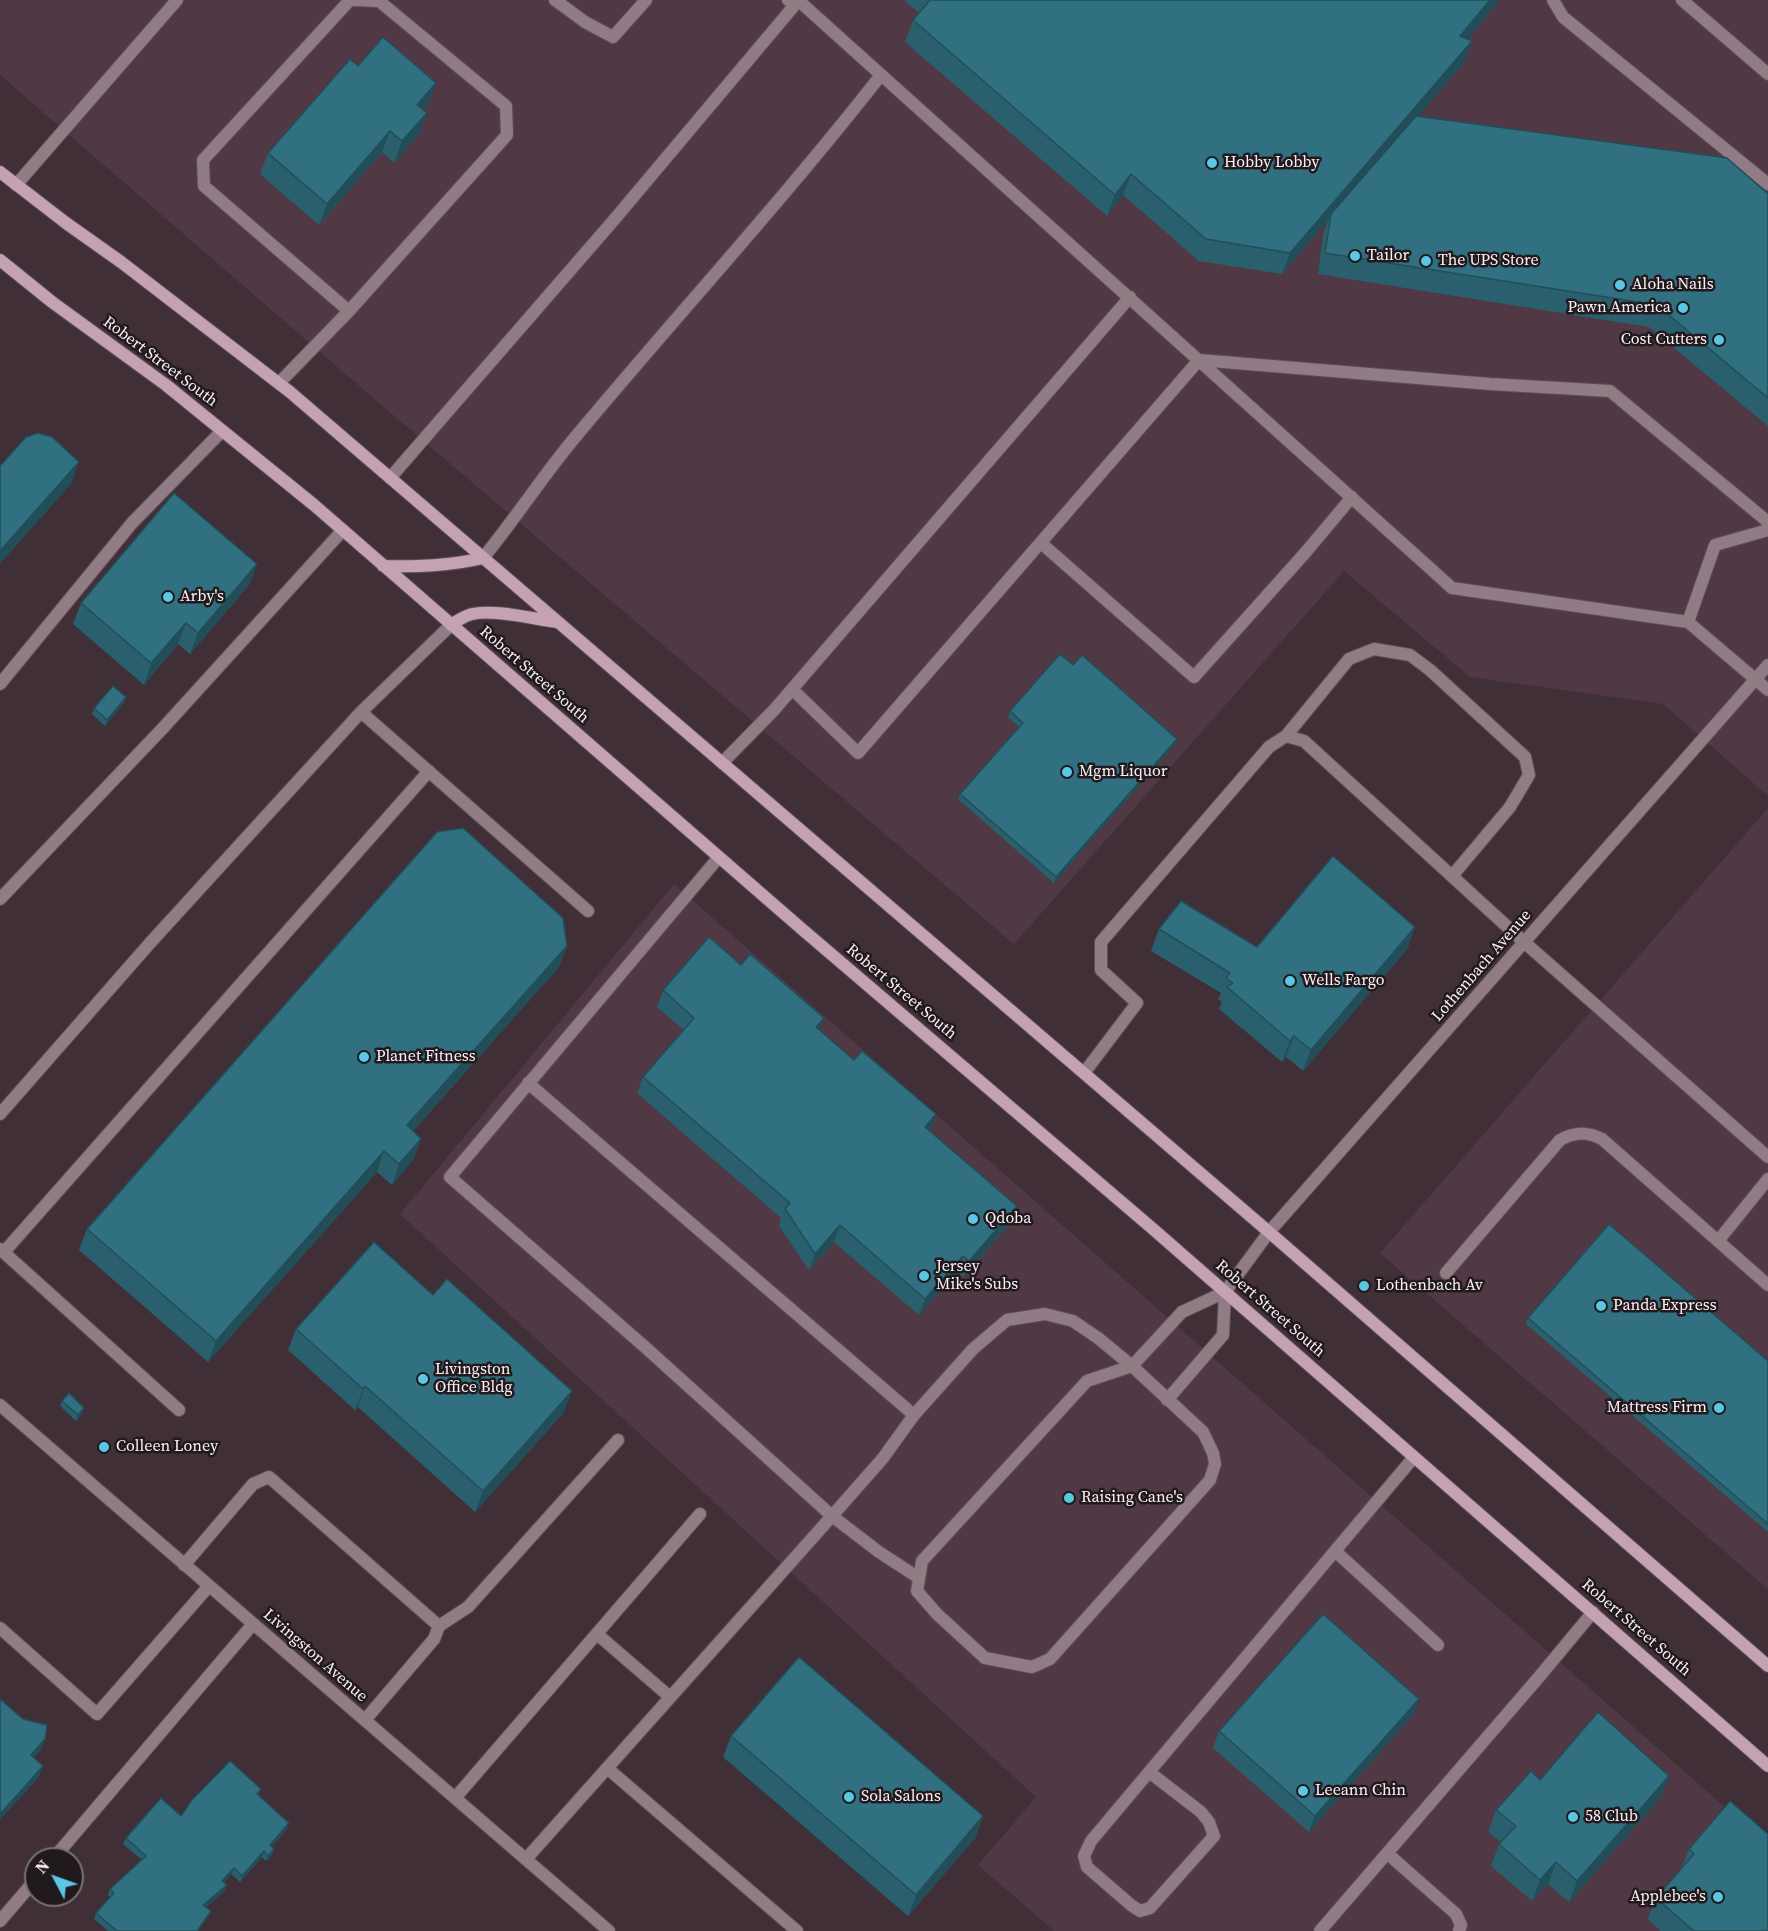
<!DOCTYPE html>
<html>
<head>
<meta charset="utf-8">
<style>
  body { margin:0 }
  #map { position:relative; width:1768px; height:1931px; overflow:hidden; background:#402f37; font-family:"Source Serif 4",serif }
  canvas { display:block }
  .north { position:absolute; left:24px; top:1847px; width:60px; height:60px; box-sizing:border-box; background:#211a1d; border:2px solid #797074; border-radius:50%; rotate:311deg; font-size:16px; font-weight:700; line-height:24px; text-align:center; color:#fcf0f6 }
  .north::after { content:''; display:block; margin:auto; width:21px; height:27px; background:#58c8e4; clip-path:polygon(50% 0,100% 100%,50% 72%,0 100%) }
</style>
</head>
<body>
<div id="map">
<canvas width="1768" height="1931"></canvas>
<div class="north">N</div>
</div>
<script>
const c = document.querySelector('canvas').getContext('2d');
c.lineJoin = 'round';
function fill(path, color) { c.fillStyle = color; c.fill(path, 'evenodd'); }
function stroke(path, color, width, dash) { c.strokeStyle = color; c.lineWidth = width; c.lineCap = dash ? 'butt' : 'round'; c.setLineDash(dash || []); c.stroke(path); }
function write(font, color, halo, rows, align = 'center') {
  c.font = font + ' "Source Serif 4",serif'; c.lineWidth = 5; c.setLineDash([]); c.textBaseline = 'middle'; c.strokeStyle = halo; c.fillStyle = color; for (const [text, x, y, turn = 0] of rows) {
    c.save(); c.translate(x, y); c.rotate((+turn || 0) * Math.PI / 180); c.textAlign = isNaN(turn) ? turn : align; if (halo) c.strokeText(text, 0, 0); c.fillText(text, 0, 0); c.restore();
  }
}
const built = new Path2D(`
  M 0,0 L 1768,0 L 1768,796 L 1663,704 L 1470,677 L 1344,571 L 1014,944 L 372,397 L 0,75 Z
  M 1768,808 L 1768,1589 L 1380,1253 Z
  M 674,884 L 1768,1845 L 1768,1931 L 1054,1931 L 978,1865 L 1036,1797 L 400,1214 Z`);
const service = new Path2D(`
  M 555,0 L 585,22 L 613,37 L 646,0
  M 788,0 L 799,1 L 1452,588 L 1688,622 L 1768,690
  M 1553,0 L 1563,17 L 1768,184
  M 1682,0 L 1768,74
  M 16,185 L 177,0
  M 349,311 L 204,186 L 203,160 L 350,0
  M 279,383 L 349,311 L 507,135 L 506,106 L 379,1 L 354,0
  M 390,478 L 613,221 L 799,0
  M 1041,543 L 1194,677 L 1305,553 L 1352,497
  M 483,558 C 516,518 544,474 577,435 C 678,314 784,199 881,75
  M 1688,622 L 1715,545 L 1768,530
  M 0,684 L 132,523 L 222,431
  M 792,689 L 858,753 L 1199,360 L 1490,384 L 1610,391 L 1768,522
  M 361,712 L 588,911
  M 1286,736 L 1349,659 L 1374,649 L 1410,655 L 1430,670 L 1525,757 L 1529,775 L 1510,807 L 1452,876
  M 722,763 L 774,710 L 1130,297
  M 0,899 L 163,728 L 343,530
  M 1084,1073 L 1137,1003 L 1101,970 L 1101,942 L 1269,747 L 1286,736 L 1304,741 L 1524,942 L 1768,1157
  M 528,1083 L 914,1415
  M 0,1114 L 150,943 L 361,712 L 451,625
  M 1718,1241 L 1768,1179
  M 0,1249 L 179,1410
  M 4,1252 L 429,771
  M 1446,1273 L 1560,1140 C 1574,1132 1587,1131 1602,1139 L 1768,1285
  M 1335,1551 L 1438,1645
  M 184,1565 L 253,1484 L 269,1477 L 439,1626 L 434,1639 L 365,1720
  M 919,1578 L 879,1552 L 832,1516 L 883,1458 L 914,1415 L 973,1349 L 1007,1320 L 1045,1314 L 1073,1321 L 1098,1338 L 1132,1366 L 1203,1432 L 1213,1453 L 1215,1464 L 1210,1480 L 1050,1659 L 1032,1667 L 985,1658 L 937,1614 L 917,1591 L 922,1561 L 1087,1381 L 1132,1366 L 1182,1312 L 1225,1292 L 1223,1335 L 1167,1400
  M 439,1626 L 468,1607 L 618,1440
  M 0,1628 L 97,1714 L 209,1586
  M 597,1634 L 670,1697
  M 607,1768 L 797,1931
  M 1149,1772 L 1201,1812 L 1209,1822 L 1214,1836 L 1150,1908 L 1140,1911 L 1131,1905 L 1087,1867 L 1084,1856 L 1091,1841 L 1414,1457
  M 455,1798 L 700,1514
  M 1388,1854 L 1456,1914 L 1461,1925 L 1459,1931
  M 53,1859 L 253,1624
  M 526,1859 L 832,1516 L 645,1347 L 450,1177 L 719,857
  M 0,1921 L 36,1879
  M 1320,1931 L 1539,1677 L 1593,1612`);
const minor = new Path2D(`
  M 1225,1292 L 1269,1232 L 1768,665
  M 0,1405 L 609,1931`);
const secondary = new Path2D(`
  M 0,172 L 66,223 L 121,262 L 290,392 L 1269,1232 L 1768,1666
  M 0,260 L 52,302 L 166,385 L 314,505 L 803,930 L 1153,1229 L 1768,1766
  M 383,566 C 418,567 449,566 483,558
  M 451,625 C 458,620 464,616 472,614 C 494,609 534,619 557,622`);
const wall = new Path2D(`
  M 904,0 L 1500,0 L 1467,39 L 1464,63 L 1418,116 L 1768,194 L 1768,426 L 1649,327 L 1318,274 L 1323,235 L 1328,220 L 1282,274 L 1199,261 L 1123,195 L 1107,216 L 905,42 L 913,20 L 919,13 Z
  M 358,66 L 436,83 L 428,104 L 423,110 L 419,134 L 394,163 L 382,152 L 319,225 L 260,174 L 268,153 Z
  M 257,564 L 249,585 L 190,654 L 178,644 L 144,685 L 73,624 L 81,603 Z
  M 1073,665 L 1177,739 L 1175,744 L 1054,883 L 958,799 L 960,794 L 1019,727 L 1008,717 L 1010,711 Z
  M 124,703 L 105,726 L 92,714 L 94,708 Z
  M 1159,929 L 1257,947 L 1408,948 L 1303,1071 L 1286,1057 L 1282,1062 L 1219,1009 L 1222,1002 L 1218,999 L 1221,993 L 1151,951 Z
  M 567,946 L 559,967 L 413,1131 L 421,1139 L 413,1160 L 392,1185 L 377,1172 L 208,1362 L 79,1250 L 87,1229 Z
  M 741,965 L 819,1030 L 929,1131 L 1011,1222 L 963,1277 L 957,1272 L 919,1315 L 834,1242 L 809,1270 L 779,1226 L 781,1218 L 637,1093 L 643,1077 L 684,1030 L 657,1007 L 663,990 Z
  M 1528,1318 L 1768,1361 L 1768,1532 L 1526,1324 Z
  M 296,1329 L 564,1412 L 475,1512 L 358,1407 L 355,1410 L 288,1350 Z
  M 62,1401 L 84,1408 L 82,1413 L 76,1421 L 60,1406 Z
  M 1413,1715 L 1309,1832 L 1213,1748 L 1219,1731 Z
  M 731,1736 L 976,1837 L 908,1916 L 723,1757 Z
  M 1540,1780 L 1661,1797 L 1569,1902 L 1548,1884 L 1532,1901 L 1491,1866 L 1499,1844 L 1501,1842 L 1488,1832 L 1496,1810 Z
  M 258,1796 L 289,1823 L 287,1829 L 271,1847 L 272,1855 L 266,1861 L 262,1857 L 240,1882 L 231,1874 L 224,1882 L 225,1891 L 206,1907 L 211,1911 L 208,1917 L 198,1931 L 108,1931 L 94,1919 L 96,1913 L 111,1898 L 108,1895 L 110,1889 L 142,1860 L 123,1844 L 126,1838 L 181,1816 Z
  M 1768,1834 L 1768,1931 L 1661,1931 L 1648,1919 L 1656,1898 L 1682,1867 L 1689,1849 Z`);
const shadedWall = new Path2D(`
  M 1490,0 L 1500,0 L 1453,57 L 1460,36 Z
  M 1472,41 L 1464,63 L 1330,218 L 1331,214 L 1328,220 L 1282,274 L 1290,253 Z
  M 436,83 L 428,104 L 409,126 L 417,105 Z
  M 427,113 L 419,134 L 394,163 L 402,141 Z
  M 390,131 L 382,152 L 319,225 L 327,204 Z
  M 1131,174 L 1123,195 L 1107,216 L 1115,195 Z
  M 79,462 L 71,484 L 0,564 L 0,551 Z
  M 257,564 L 249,585 L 190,654 L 198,633 Z
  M 186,623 L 178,644 L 144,685 L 151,663 Z
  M 126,697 L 124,703 L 105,726 L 107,720 Z
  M 1177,739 L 1175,744 L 1054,883 L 1056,877 Z
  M 1415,927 L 1408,948 L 1303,1071 L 1311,1050 Z
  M 567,946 L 559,967 L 399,1146 L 407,1125 Z
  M 824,1018 L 818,1034 L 816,1027 Z
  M 1294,1036 L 1286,1057 L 1282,1062 L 1290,1041 Z
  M 936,1114 L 930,1131 L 919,1144 L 925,1127 Z
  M 421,1139 L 413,1160 L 392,1185 L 399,1164 Z
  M 384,1151 L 377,1172 L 208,1362 L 216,1341 Z
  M 1017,1206 L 1011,1222 L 963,1277 L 969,1261 Z
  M 840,1225 L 834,1242 L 809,1270 L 815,1254 Z
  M 963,1256 L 957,1272 L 919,1315 L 925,1299 Z
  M 365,1386 L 358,1407 L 355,1410 L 363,1389 Z
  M 572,1391 L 564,1412 L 475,1512 L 483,1491 Z
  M 84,1408 L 82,1413 L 76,1421 L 78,1415 Z
  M 1419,1699 L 1413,1715 L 1309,1832 L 1315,1816 Z
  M 45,1739 L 41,1750 L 27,1766 L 31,1755 Z
  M 43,1766 L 39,1777 L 0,1820 L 0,1814 Z
  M 1669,1776 L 1661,1797 L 1569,1902 L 1577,1881 Z
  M 983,1816 L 976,1837 L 908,1916 L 916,1895 Z
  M 289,1823 L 287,1829 L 268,1851 L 270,1845 Z
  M 274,1849 L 272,1855 L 266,1861 L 268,1856 Z
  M 264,1851 L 262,1857 L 240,1882 L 242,1876 Z
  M 1556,1862 L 1548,1884 L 1532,1901 L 1540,1880 Z
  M 234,1868 L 231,1874 L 220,1887 L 222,1881 Z
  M 227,1885 L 225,1891 L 201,1911 L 203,1905 Z
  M 211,1911 L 208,1917 L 198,1931 L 197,1931 Z`);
const building = new Path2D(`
  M 930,0 L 1490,0 L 1460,36 L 1472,41 L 1290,253 L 1206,239 L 1131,174 L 1115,195 L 913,20 Z
  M 383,37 L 436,83 L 417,105 L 427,113 L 402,141 L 390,131 L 327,204 L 268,153 L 350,59 L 358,66 Z
  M 1416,116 L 1727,158 L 1768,194 L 1768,398 L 1657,305 L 1325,253 L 1331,214 Z
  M 38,433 L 52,437 L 79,462 L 0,551 L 0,466 L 26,437 Z
  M 174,493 L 257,564 L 198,633 L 186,623 L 151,663 L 81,603 Z
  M 1060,654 L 1073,665 L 1082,655 L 1177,739 L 1056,877 L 960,794 L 1023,723 L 1010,711 Z
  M 113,686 L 126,697 L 107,720 L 94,708 Z
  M 463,828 L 563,918 L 567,946 L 407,1125 L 421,1139 L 399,1164 L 384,1151 L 216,1341 L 87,1229 L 437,832 Z
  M 1333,856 L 1415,927 L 1311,1050 L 1294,1036 L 1290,1041 L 1227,987 L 1233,983 L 1226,978 L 1230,973 L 1159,929 L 1181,901 L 1257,947 Z
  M 709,937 L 741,965 L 750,954 L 824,1018 L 816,1027 L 854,1060 L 862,1051 L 936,1114 L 925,1127 L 1017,1206 L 969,1261 L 963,1256 L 925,1299 L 840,1225 L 815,1254 L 785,1209 L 790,1203 L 643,1077 L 694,1018 L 663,990 Z
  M 1609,1224 L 1768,1361 L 1768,1524 L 1528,1318 Z
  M 374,1242 L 433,1295 L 447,1279 L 572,1391 L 483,1491 L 365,1386 L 363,1389 L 296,1329 Z
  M 69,1393 L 84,1408 L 78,1415 L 62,1401 Z
  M 1323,1614 L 1419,1699 L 1315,1816 L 1219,1731 Z
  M 799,1657 L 983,1816 L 916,1895 L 731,1736 Z
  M 0,1699 L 23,1719 L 47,1725 L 45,1739 L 31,1755 L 43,1766 L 0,1814 Z
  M 1598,1712 L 1669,1776 L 1577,1881 L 1556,1862 L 1540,1880 L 1499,1844 L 1516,1826 L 1496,1810 L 1531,1771 L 1540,1780 Z
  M 230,1761 L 261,1789 L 257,1794 L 289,1823 L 270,1845 L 274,1849 L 268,1856 L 264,1851 L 242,1876 L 234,1868 L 222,1881 L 227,1885 L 203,1905 L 211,1911 L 197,1931 L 117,1931 L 96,1913 L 114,1893 L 110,1889 L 146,1856 L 126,1838 L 161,1798 L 181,1816 L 192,1800 Z
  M 1730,1801 L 1768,1834 L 1768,1931 L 1694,1931 L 1656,1898 L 1694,1854 L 1689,1849 Z`);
const markers = [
  [1212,163,6,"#58c8e4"],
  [1355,256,6,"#58c8e4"],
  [1426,261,6,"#58c8e4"],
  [1620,285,6,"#58c8e4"],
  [1683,308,6,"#58c8e4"],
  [1719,340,6,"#58c8e4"],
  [168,597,6,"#58c8e4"],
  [1067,772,6,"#58c8e4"],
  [1290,981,6,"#58c8e4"],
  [364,1057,6,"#58c8e4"],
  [973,1219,6,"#58c8e4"],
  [924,1276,6,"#58c8e4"],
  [1364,1286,6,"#58c8e4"],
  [1601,1306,6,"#58c8e4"],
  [423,1379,6,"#58c8e4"],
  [1719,1408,6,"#58c8e4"],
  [104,1447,6,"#58c8e4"],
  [1069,1498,6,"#58c8e4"],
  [1303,1791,6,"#58c8e4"],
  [849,1797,6,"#58c8e4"],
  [1573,1817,6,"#58c8e4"],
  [1718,1897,6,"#58c8e4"]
];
const poiNames = [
  ["Hobby Lobby",1224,163],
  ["Tailor",1367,256],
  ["The UPS Store",1438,261],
  ["Aloha Nails",1632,285],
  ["Pawn America",1671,308,"right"],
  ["Cost Cutters",1707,340,"right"],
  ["Arby's",180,597],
  ["Mgm Liquor",1079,772],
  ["Wells Fargo",1302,981],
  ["Planet Fitness",376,1057],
  ["Qdoba",985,1219],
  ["Jersey",936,1267],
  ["Mike's Subs",936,1285],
  ["Lothenbach Av",1376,1286],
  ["Panda Express",1613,1306],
  ["Livingston",435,1370],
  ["Office Bldg",435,1388],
  ["Mattress Firm",1707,1408,"right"],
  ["Colleen Loney",116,1447],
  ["Raising Cane's",1081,1498],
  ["Leeann Chin",1315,1791],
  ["Sola Salons",861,1797],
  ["58 Club",1585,1817],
  ["Applebee's",1706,1897,"right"]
];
const streetNames = [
  ["Robert Street South",160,362,37],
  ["Robert Street South",534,675,41],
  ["Lothenbach Avenue",1482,966,-49],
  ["Robert Street South",901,992,40],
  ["Robert Street South",1270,1309,41],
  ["Robert Street South",1636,1628,41],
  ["Livingston Avenue",315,1656,41]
];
fill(built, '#503945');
stroke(service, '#5e4e56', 14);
stroke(minor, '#5e4e56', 14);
stroke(secondary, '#5e4e56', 14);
stroke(service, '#917b85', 12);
stroke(minor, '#917b85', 12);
stroke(secondary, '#c5a2b3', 12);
fill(wall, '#2a606e');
fill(shadedWall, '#224e5a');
fill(building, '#317080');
stroke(building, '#224e5a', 1.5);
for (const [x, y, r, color] of markers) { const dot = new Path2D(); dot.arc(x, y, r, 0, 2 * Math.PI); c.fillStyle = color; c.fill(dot); stroke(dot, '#211a1d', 2); }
write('16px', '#fcf0f6', '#211a1d', poiNames, 'left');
write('16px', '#fcf0f6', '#211a1d', streetNames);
</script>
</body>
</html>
